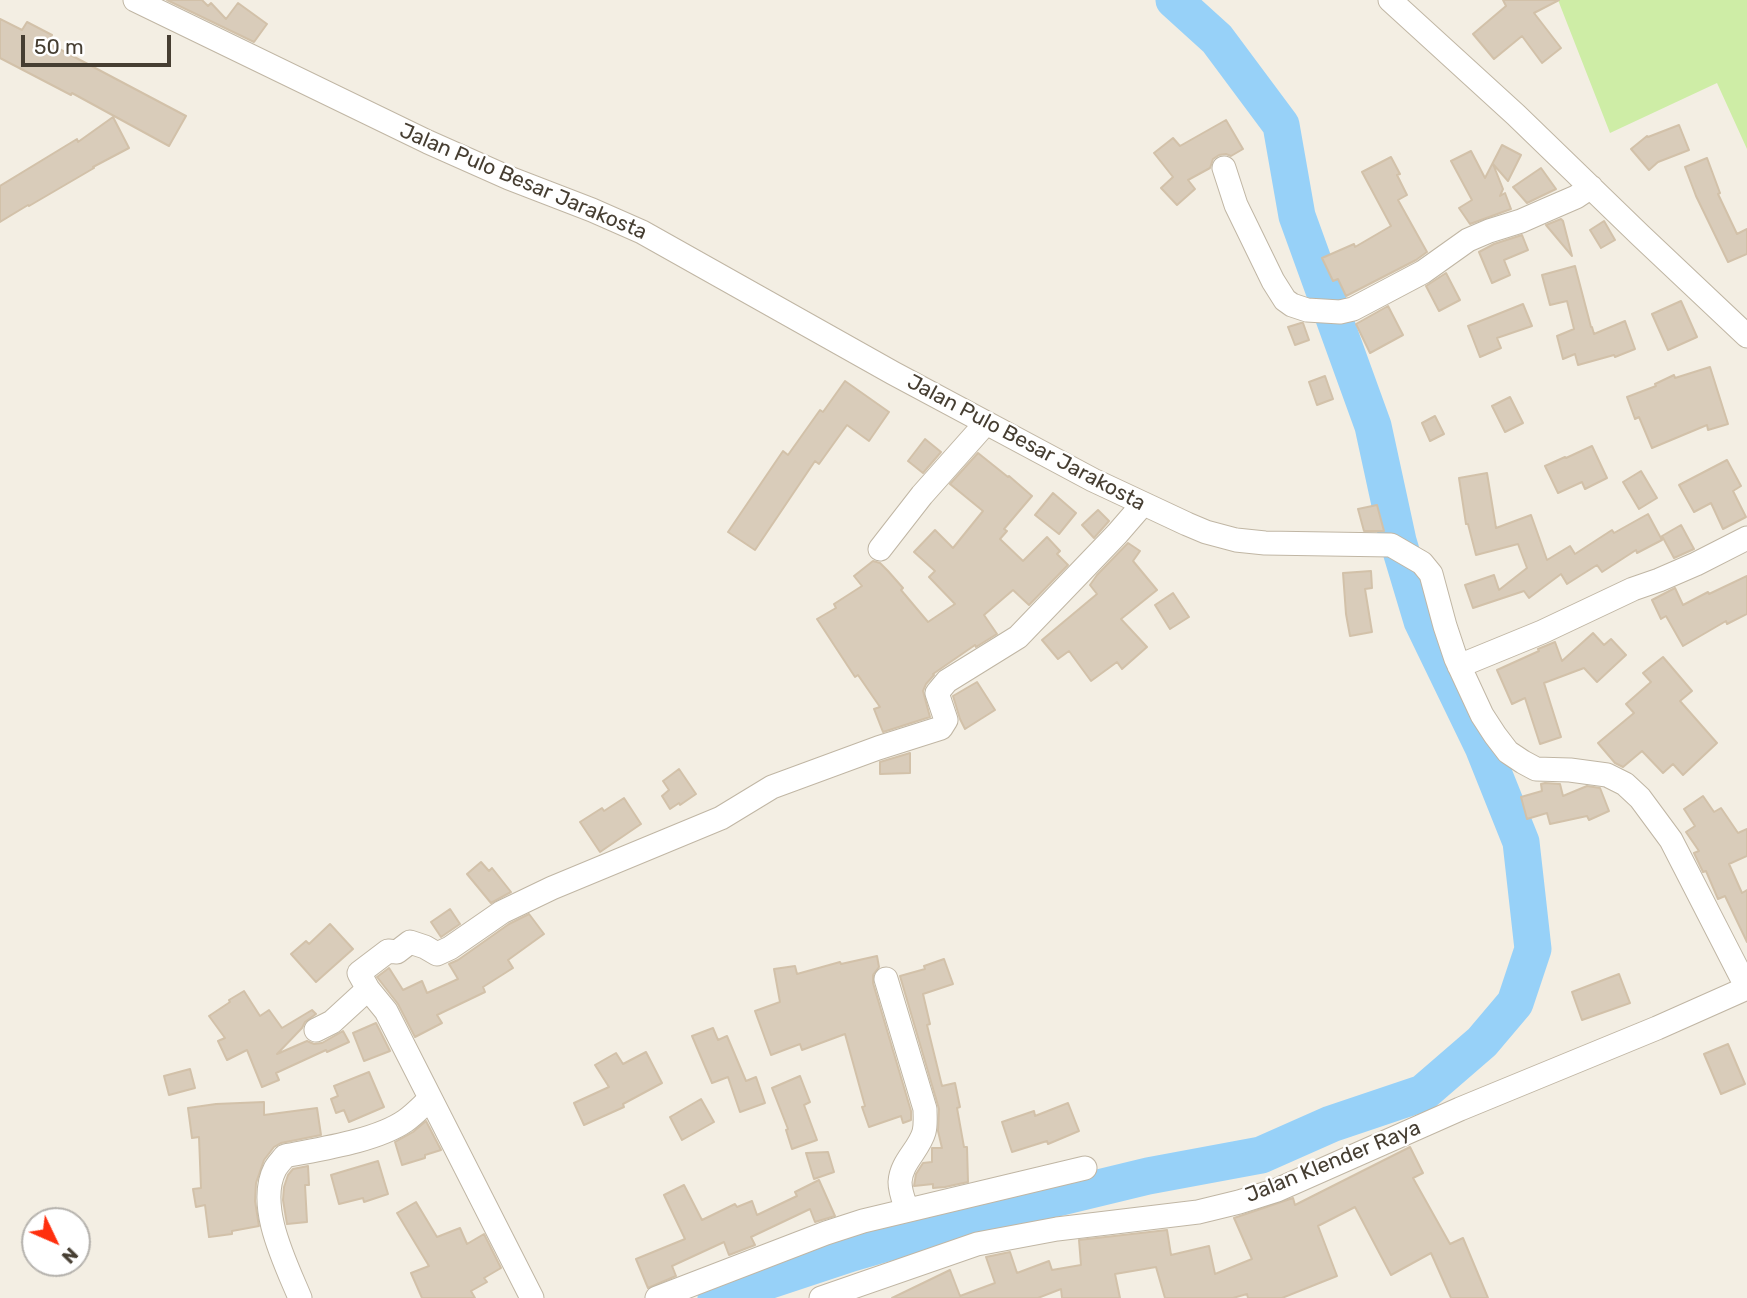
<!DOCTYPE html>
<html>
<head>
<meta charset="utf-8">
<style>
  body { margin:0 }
  #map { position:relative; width:1747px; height:1298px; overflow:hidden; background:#f3eee3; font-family:Rubik,sans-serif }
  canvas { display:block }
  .north { position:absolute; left:21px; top:1207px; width:70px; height:70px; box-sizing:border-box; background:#fff; border:2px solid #b5b2ad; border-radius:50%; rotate:134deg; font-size:19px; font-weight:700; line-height:28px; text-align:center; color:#463e32 }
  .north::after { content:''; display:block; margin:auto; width:24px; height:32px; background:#ff2f0e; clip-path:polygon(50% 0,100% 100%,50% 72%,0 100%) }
  .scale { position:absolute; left:21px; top:35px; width:150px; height:32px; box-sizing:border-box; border:4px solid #463e32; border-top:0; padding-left:9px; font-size:21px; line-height:24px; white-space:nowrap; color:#463e32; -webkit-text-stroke:5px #fff; paint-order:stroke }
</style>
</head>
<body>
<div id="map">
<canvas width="1747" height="1298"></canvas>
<div class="north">N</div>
<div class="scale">50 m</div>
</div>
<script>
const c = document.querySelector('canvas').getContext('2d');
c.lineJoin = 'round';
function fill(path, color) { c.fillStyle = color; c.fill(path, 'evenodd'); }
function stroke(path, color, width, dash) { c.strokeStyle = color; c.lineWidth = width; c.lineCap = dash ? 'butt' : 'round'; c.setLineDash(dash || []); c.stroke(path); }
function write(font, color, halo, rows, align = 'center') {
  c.font = font + ' Rubik,sans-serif'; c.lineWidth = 5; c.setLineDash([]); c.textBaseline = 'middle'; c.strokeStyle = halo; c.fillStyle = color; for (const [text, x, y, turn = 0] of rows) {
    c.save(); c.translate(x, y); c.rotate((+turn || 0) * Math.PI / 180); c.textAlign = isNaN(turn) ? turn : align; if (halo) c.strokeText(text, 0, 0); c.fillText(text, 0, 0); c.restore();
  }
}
const green = new Path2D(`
  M 1558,0 L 1747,0 L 1747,149 L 1717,83 L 1610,133 Z`);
const river = new Path2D(`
  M 716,1298 L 852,1253 L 962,1221 L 1148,1176 L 1261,1155 L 1331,1124 L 1423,1093 L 1482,1042 L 1515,1003 L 1533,949 L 1521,842 L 1483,747 L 1422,621 L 1398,541 L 1373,426 L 1297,216 L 1281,125 L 1217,39 L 1174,0`);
const building = new Path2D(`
  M 167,0 L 202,0 L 208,6 L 211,3 L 226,19 L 238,3 L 267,24 L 254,42 Z
  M 1503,0 L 1559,0 L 1534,13 L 1561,48 L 1542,63 L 1522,36 L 1494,59 L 1473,34 L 1506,6 Z
  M 0,19 L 22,30 L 27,22 L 52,35 L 48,43 L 186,116 L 169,146 L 72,93 L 71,95 L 0,58 Z
  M 113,117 L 129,148 L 93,167 L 94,168 L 29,206 L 28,205 L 0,222 L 0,186 L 77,139 L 78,142 Z
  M 1226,120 L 1243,149 L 1231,156 L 1226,154 L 1219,155 L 1213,159 L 1210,168 L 1188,180 L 1195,189 L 1177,205 L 1161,188 L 1173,177 L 1154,153 L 1173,138 L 1180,146 Z
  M 1679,125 L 1689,150 L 1658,162 L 1649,170 L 1631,149 L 1647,136 L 1648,137 Z
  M 1502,145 L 1521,155 L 1508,181 L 1493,164 L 1503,189 L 1500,196 L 1505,193 L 1511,209 L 1470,224 L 1459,208 L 1472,200 L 1451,161 L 1471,151 L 1485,178 Z
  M 1391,157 L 1400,174 L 1397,175 L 1407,195 L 1398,200 L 1427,252 L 1416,260 L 1346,296 L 1338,279 L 1333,281 L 1322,258 L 1354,244 L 1355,247 L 1391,226 L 1362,172 Z
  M 1707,158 L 1720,193 L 1718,194 L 1737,234 L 1747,229 L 1747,254 L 1728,262 L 1696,196 L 1685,167 Z
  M 1541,168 L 1556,189 L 1527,203 L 1513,187 Z
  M 1561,219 L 1563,221 L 1572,256 L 1546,225 Z
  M 1604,221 L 1615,240 L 1601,248 L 1590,230 Z
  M 1522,235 L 1528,250 L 1504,260 L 1510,275 L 1492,283 L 1479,252 L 1494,244 Z
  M 1575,266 L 1591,327 L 1592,327 L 1594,334 L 1625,321 L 1635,349 L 1615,357 L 1614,355 L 1578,365 L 1575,354 L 1563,359 L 1557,336 L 1574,329 L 1567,301 L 1550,305 L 1542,275 Z
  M 1446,273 L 1460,300 L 1439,311 L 1426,286 Z
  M 1681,301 L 1697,337 L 1668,350 L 1652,314 Z
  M 1523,304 L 1532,326 L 1497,338 L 1501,348 L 1480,357 L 1468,326 Z
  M 1388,306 L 1403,335 L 1370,353 L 1356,324 Z
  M 1301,323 L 1303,323 L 1309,340 L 1295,345 L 1288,327 Z
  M 1710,367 L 1728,424 L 1708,430 L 1707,425 L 1652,448 L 1639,417 L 1635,419 L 1627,397 L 1656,386 L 1655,384 L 1674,375 L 1675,378 Z
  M 1325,376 L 1333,399 L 1317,405 L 1309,382 Z
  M 845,381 L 889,412 L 869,441 L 847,425 L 819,464 L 815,461 L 755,550 L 728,532 L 783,451 L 788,455 L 820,410 L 823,412 Z
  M 1510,397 L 1523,423 L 1505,432 L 1492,406 Z
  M 1435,416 L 1444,434 L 1430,441 L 1422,423 Z
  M 925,439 L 941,452 L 923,473 L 908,461 Z
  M 1592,446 L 1607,478 L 1585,489 L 1582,482 L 1558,493 L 1545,466 L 1565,457 L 1566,458 Z
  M 978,453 L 1008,477 L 1009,476 L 1032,496 L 1004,529 L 1007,531 L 1000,539 L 1023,561 L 1047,537 L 1060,551 L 1057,554 L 1068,565 L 1029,605 L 1013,590 L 984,615 L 997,634 L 976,647 L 975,645 L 933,674 L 934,675 L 926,684 L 923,691 L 930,717 L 883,732 L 874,709 L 880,707 L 858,675 L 855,677 L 817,619 L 836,608 L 834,604 L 862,586 L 854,576 L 873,561 L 880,563 L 888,571 L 903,588 L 901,590 L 928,622 L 955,604 L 929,577 L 935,571 L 914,552 L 935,530 L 953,548 L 983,511 L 950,484 Z
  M 1727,460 L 1741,486 L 1733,491 L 1746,517 L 1723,529 L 1711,503 L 1694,512 L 1679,485 Z
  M 1641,471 L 1657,498 L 1639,509 L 1623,482 Z
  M 1487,473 L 1496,528 L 1531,515 L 1547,560 L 1570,546 L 1575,554 L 1612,530 L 1614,533 L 1648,514 L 1662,540 L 1637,553 L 1636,550 L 1602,572 L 1597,565 L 1567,584 L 1561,574 L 1529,598 L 1524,591 L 1473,608 L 1465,585 L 1494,575 L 1499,590 L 1527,568 L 1518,544 L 1476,555 L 1468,524 L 1466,524 L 1459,478 Z
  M 1053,493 L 1076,513 L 1059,534 L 1035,515 Z
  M 1377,505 L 1384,531 L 1364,531 L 1358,509 Z
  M 1098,510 L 1109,521 L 1094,538 L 1082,525 Z
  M 1681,525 L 1694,549 L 1674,558 L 1662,536 Z
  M 1128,543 L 1140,551 L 1133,561 L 1157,590 L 1121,619 L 1147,647 L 1122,669 L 1117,662 L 1091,681 L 1069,651 L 1058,659 L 1042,640 L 1097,594 L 1090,585 L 1097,575 Z
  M 1371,571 L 1372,588 L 1365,589 L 1372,632 L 1350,636 L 1346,614 L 1343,573 Z
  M 1747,576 L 1747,614 L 1727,624 L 1726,621 L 1683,646 L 1666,616 L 1661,619 L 1652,600 L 1675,588 L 1683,605 L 1708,592 L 1709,594 Z
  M 1173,593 L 1189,617 L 1170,629 L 1155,605 Z
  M 1593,633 L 1604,645 L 1611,639 L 1626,655 L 1597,682 L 1584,668 L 1544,683 L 1561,737 L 1540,744 L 1525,698 L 1512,704 L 1497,670 L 1539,651 L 1538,649 L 1555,642 L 1562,661 Z
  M 1663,657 L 1692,691 L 1680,701 L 1717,743 L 1683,775 L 1673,764 L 1663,773 L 1642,751 L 1623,767 L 1615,763 L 1598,743 L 1634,713 L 1626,704 L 1651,682 L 1643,673 Z
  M 977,682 L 995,710 L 965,729 L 960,719 L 953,696 Z
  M 910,753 L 910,773 L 880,774 L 880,762 Z
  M 679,769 L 696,794 L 680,805 L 679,803 L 670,809 L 662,796 L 669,790 L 663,781 Z
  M 1545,783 L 1560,784 L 1563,796 L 1587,786 L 1600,788 L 1609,811 L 1589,820 L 1587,816 L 1550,824 L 1547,813 L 1527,819 L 1521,797 L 1542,791 L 1541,784 Z
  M 1703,796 L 1714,812 L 1721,808 L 1738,833 L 1747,829 L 1747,856 L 1729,864 L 1742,893 L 1747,890 L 1747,942 L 1725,896 L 1718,899 L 1706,871 L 1703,872 L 1694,853 L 1699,851 L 1686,832 L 1695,826 L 1684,809 Z
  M 624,798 L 641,824 L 600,852 L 580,822 L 602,808 L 604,811 Z
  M 481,862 L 489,871 L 492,868 L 511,892 L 491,903 L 467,874 Z
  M 450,909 L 460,924 L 441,937 L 431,922 Z
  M 529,914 L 544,934 L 508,960 L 513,968 L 483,987 L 485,992 L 437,1015 L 442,1023 L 415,1037 L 398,1004 L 377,977 L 389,968 L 403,990 L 422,981 L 427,993 L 458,979 L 449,964 L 458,960 L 509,924 Z
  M 330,924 L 353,949 L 316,982 L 291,954 L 306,941 L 309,944 Z
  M 877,956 L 879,967 L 873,975 L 873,983 L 911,1111 L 911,1120 L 903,1123 L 901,1116 L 869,1127 L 862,1107 L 865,1106 L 845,1034 L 802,1050 L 800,1044 L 771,1055 L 755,1011 L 780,1002 L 774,969 L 795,966 L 797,974 L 840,962 L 841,964 Z
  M 944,959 L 953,984 L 923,994 L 930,1024 L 927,1025 L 942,1086 L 955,1083 L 960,1107 L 957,1108 L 964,1147 L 967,1147 L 968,1182 L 945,1187 L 933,1188 L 933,1184 L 914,1186 L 916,1174 L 923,1163 L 932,1162 L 932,1148 L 942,1148 L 938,1131 L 939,1109 L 900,976 L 925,969 L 924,966 Z
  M 1619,974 L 1630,1003 L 1582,1020 L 1572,992 Z
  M 244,991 L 260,1016 L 269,1010 L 282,1028 L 312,1010 L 316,1014 L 305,1022 L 302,1028 L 277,1054 L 307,1041 L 314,1044 L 322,1043 L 343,1031 L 349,1042 L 327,1052 L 326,1050 L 276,1073 L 279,1080 L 262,1087 L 247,1050 L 227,1060 L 218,1041 L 225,1038 L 209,1016 L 230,1002 L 229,1000 Z
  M 376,1023 L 390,1051 L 364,1061 L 353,1033 Z
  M 713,1028 L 718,1040 L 727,1036 L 746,1081 L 756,1077 L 765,1103 L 740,1112 L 728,1077 L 712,1083 L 692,1036 Z
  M 1728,1044 L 1745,1084 L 1721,1094 L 1704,1054 Z
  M 646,1052 L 662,1083 L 623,1104 L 624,1107 L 584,1125 L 574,1103 L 609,1087 L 595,1065 L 616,1053 L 623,1064 Z
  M 190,1069 L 195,1088 L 169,1095 L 164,1076 Z
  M 369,1072 L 384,1107 L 349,1122 L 344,1110 L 336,1113 L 331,1099 L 338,1096 L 334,1086 Z
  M 800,1076 L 810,1102 L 804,1105 L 817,1140 L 792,1149 L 786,1130 L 788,1129 L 772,1088 Z
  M 701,1099 L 714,1122 L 682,1140 L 670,1117 Z
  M 264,1102 L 264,1115 L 317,1108 L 321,1135 L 281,1143 L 274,1147 L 264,1160 L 256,1183 L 255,1201 L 259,1226 L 232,1231 L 232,1234 L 209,1237 L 205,1205 L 196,1207 L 193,1189 L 201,1188 L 199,1137 L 192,1138 L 188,1108 L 216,1104 Z
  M 1068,1103 L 1079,1131 L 1048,1144 L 1047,1141 L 1012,1152 L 1002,1122 L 1034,1111 L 1035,1116 Z
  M 426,1121 L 441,1150 L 425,1155 L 425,1158 L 402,1165 L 395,1142 L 413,1132 Z
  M 1410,1147 L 1423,1173 L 1413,1178 L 1450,1244 L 1463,1238 L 1488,1298 L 1451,1298 L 1431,1253 L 1391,1275 L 1355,1207 L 1318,1226 L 1337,1276 L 1282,1298 L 1248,1298 L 1247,1294 L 1233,1298 L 1165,1298 L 1156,1267 L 1115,1274 L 1120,1298 L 1062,1298 L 1061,1289 L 1038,1298 L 892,1298 L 950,1270 L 960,1296 L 995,1283 L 986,1257 L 1010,1252 L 1017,1273 L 1049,1261 L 1052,1270 L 1081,1265 L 1079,1240 L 1167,1230 L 1171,1255 L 1209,1246 L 1215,1274 L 1252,1259 L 1234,1218 L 1293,1198 L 1295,1205 Z
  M 828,1152 L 834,1172 L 814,1179 L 806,1153 Z
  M 378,1161 L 388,1194 L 364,1202 L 363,1198 L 339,1204 L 331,1175 Z
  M 308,1166 L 309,1185 L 305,1185 L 307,1222 L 287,1224 L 283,1200 L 284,1187 L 288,1175 L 293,1169 Z
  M 819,1180 L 835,1216 L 815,1222 L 810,1209 L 751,1237 L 755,1245 L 729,1255 L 724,1242 L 672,1266 L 676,1276 L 648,1288 L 636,1259 L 685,1239 L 664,1195 L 684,1185 L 702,1220 L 735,1204 L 737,1207 L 752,1201 L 757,1215 L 797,1196 L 795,1192 Z
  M 416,1202 L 437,1237 L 460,1228 L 467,1244 L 484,1234 L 501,1268 L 484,1278 L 487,1282 L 471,1291 L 475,1298 L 422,1298 L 411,1273 L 429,1266 L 397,1213 Z`);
const minor = new Path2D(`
  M 135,0 L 428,142 L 509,178 L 592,210 L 642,232 L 893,373 L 1093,480 L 1187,524 L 1206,532 L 1236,540 L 1265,543 L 1391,545 L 1422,563 L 1431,574 L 1445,626 L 1456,659 L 1482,715 L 1495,735 L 1508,752 L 1523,762 L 1536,769 L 1570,770 L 1607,775 L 1625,784 L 1640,798 L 1671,840 L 1747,988
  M 1390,0 L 1516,115 L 1640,235 L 1747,336
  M 1224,168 L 1236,205 L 1273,281 L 1285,300 L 1292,305 L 1307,310 L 1340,312 L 1353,309 L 1423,272 L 1468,240 L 1489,231 L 1521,221 L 1546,210 L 1576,197 L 1591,187
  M 880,549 L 922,495 L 986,423
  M 1459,666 L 1542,632 L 1633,589 L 1659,580 L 1696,564 L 1747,538
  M 886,979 L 925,1109 C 925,1117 926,1124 924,1132 C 919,1150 901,1162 900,1182 C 900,1192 904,1201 907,1210
  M 316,1030 L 332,1022 L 368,989
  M 300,1298 C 286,1264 256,1206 275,1169 C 277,1165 282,1160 285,1156 C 320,1149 376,1141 405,1121 C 414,1115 422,1106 430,1099
  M 532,1298 L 386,1011 L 368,989 L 359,973 L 388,951 L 397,952 L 410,942 L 425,947 L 437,954 L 450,948 L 502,912 L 552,888 L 721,818 L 772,787 L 878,748 L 941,728 L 946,720 L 937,693 L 947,681 L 1018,637 L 1117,534 L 1143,504
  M 657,1298 L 826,1233 L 863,1221 L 1085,1168
  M 821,1298 L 977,1244 L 1057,1229 L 1198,1212 L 1239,1202 L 1277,1190 L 1460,1109 L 1657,1028 L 1747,988`);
const streetNames = [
  ["Jalan Pulo Besar Jarakosta",523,182,23],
  ["Jalan Pulo Besar Jarakosta",1026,443,28],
  ["Jalan Klender Raya",1333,1162,-22]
];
fill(green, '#ceeda6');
stroke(river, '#97d1f8', 37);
fill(building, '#d9ccba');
stroke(building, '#d2c1a9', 2);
stroke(minor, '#c0b6a4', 25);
stroke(minor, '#fff', 23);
write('21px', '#463e32', '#fff', streetNames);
</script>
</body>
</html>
